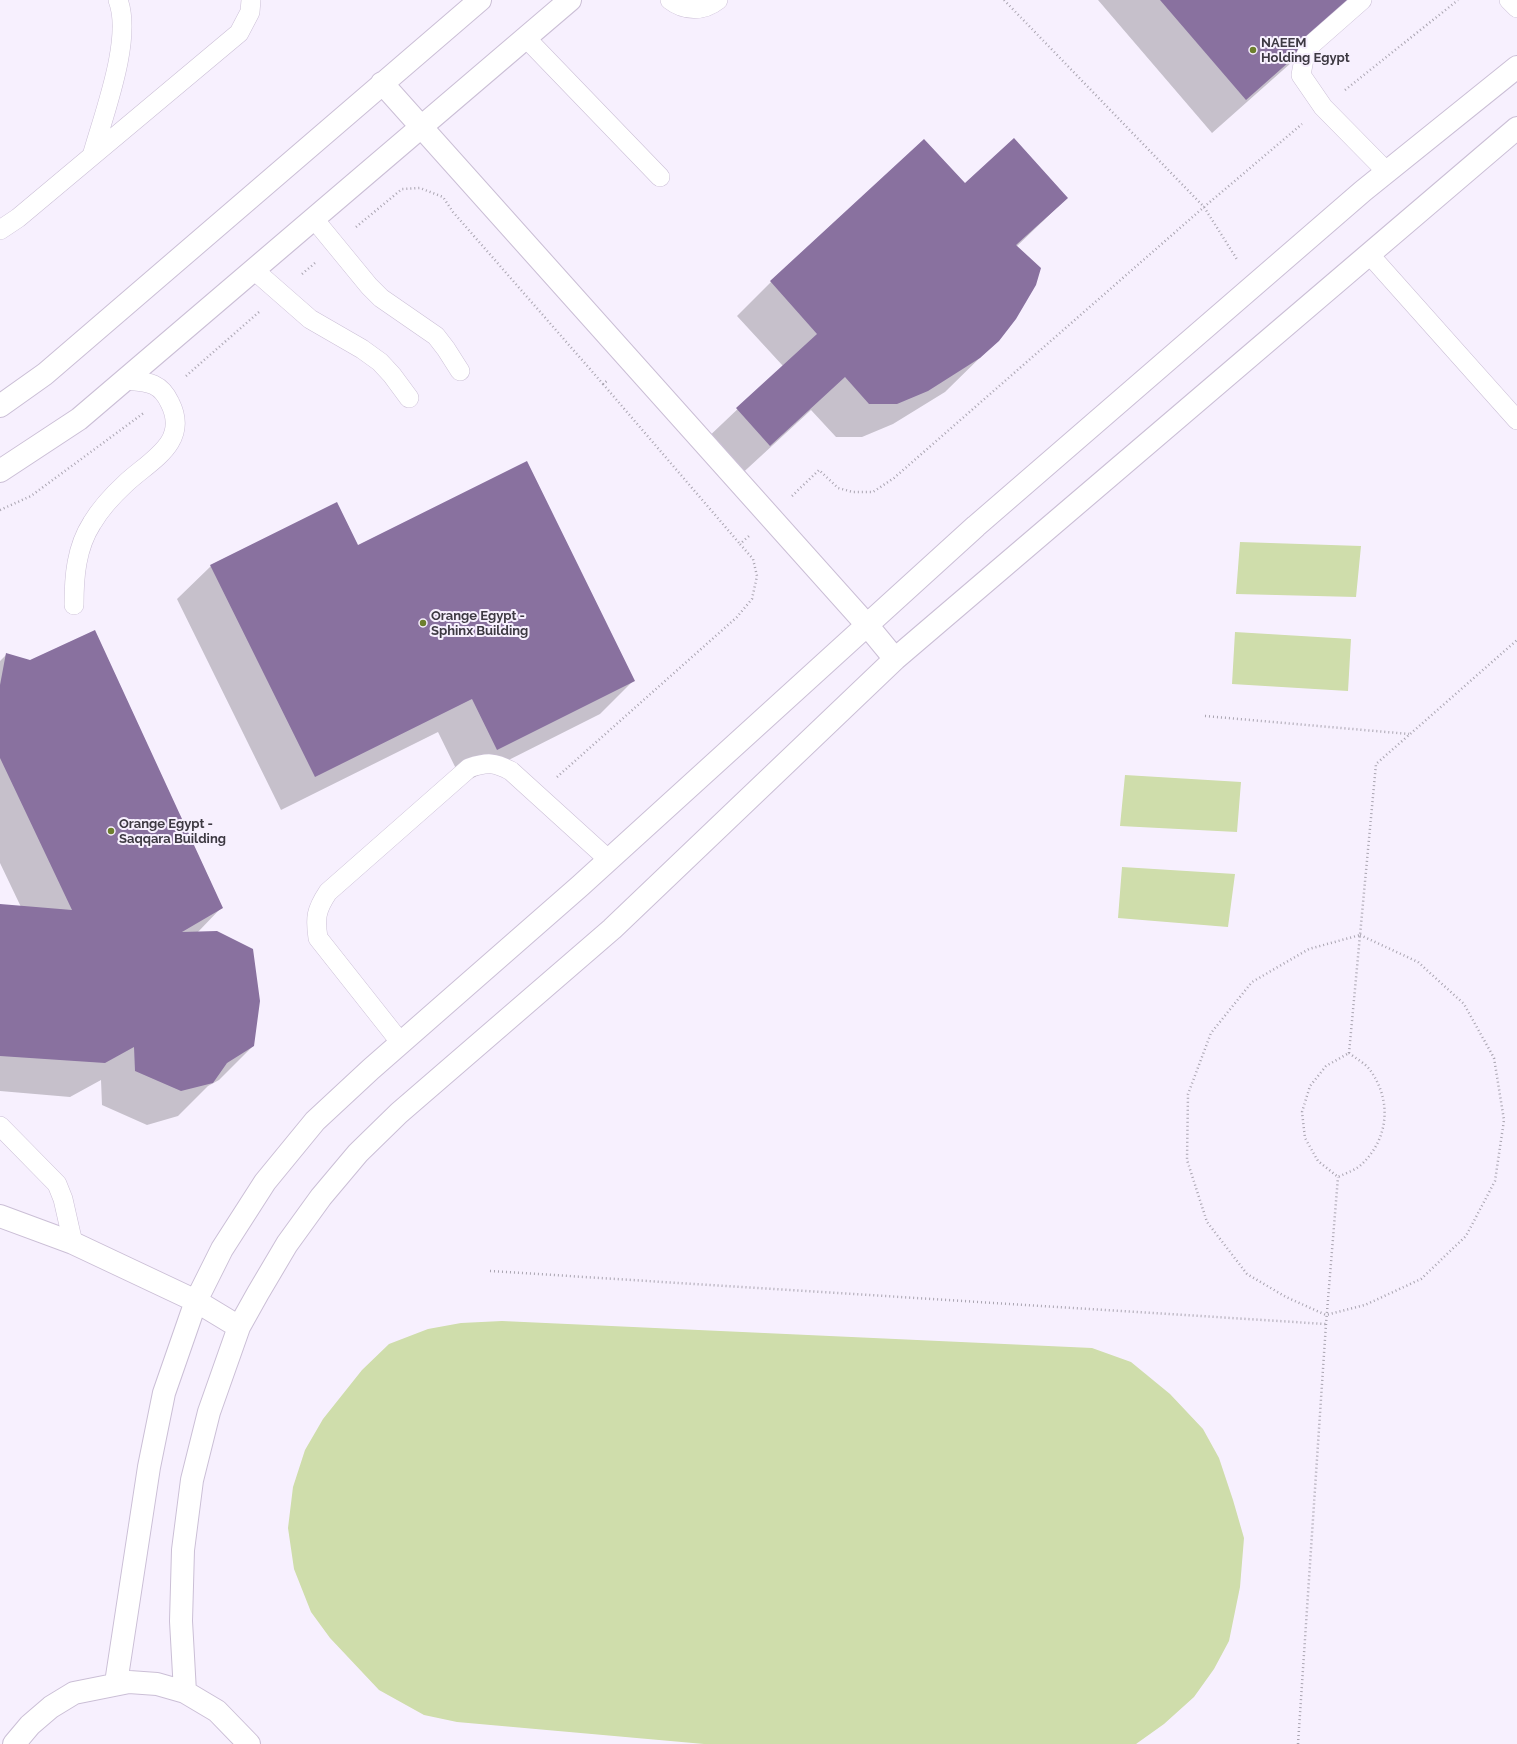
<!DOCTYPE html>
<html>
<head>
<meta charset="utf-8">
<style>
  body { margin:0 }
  canvas { display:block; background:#f7f0fe }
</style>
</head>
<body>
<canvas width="1517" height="1744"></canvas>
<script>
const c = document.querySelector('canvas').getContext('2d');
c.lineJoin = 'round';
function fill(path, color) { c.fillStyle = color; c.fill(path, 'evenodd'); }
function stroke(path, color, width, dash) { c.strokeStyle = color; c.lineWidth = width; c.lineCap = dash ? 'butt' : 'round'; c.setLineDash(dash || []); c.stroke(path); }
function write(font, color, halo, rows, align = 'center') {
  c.font = font + ' Raleway,sans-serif'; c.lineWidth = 4; c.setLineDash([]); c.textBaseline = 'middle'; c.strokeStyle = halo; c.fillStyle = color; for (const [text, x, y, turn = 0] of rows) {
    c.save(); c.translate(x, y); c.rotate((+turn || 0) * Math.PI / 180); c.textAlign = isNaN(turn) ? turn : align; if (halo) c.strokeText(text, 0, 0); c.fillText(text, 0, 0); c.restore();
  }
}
const green = new Path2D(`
  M 1240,542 L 1361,546 L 1356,597 L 1236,594 Z
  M 1235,632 L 1351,639 L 1348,691 L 1232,684 Z
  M 1125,775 L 1241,782 L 1237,832 L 1120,826 Z
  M 1122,867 L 1235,874 L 1228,927 L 1118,918 Z
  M 502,1321 L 1092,1348 L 1131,1362 L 1170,1394 L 1203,1429 L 1219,1458 L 1233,1500 L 1244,1538 L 1240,1587 L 1229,1641 L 1214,1669 L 1194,1697 L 1164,1724 L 1136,1744 L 704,1744 L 457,1722 L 424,1715 L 379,1690 L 330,1638 L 311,1612 L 294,1569 L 288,1528 L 293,1487 L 305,1450 L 323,1419 L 362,1370 L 389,1344 L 428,1329 L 461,1323 Z`);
const shadow = new Path2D(`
  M 1098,0 L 1362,0 L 1212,133 Z
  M 924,140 L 965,184 L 1067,198 L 1017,246 L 998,340 L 945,392 L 893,424 L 862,437 L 836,437 L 811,410 L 736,479 L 703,442 L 783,366 L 737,316 L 771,282 Z
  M 357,546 L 633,681 L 600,714 L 463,783 L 438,732 L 281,810 L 177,599 L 211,566 Z
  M 6,655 L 221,908 L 197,933 L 253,1046 L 219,1080 L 208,1086 L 178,1116 L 147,1125 L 102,1105 L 101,1080 L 70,1097 L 0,1091 L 0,905 L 21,907 L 0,863 L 0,661 Z`);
const building = new Path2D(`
  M 1160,0 L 1359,0 L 1246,100 Z
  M 1014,138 L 1068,198 L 1016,245 L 1041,268 L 1036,285 L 1016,319 L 999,341 L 980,358 L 928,391 L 897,404 L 869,404 L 845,377 L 770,446 L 736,408 L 817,334 L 770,281 L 924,139 L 965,183 Z
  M 527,461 L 635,681 L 497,750 L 472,699 L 315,777 L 210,565 L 337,502 L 358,545 Z
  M 95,630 L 223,908 L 182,932 L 217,931 L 253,949 L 260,1001 L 254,1046 L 227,1063 L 213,1083 L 181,1091 L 135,1071 L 134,1047 L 105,1063 L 0,1056 L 0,904 L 72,910 L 0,758 L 0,685 L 6,653 L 30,660 Z`);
const path = new Path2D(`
  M 1004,0 L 1204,207 L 1238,261
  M 1345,90 L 1458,0
  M 356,227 L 402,189 L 420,188 L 443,197 L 453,212 L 603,384 L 608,380
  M 302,274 L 315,263
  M 186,376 L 259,312
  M 603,384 L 740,544
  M 792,496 L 819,470 L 838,488 L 853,492 L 873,492 L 894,478 L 1204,207 L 1302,124
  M 0,510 L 31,496 L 145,412
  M 1205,716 L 1409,734
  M 557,777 L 737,617 L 752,599 L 757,576 L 753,559 L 740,544 L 749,536
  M 1360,935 L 1418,962 L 1464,1004 L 1494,1058 L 1504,1120 L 1495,1181 L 1466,1236 L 1421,1279 L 1365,1305 L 1326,1315 L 1286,1297 L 1247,1274 L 1207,1222 L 1187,1160 L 1188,1094 L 1211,1033 L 1252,982 L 1309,949 Z
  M 1349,1053 L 1376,764 L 1517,640
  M 1349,1053 C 1355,1058 1365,1063 1370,1070 C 1392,1100 1389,1138 1362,1164 C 1356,1170 1346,1173 1338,1177 L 1318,1161 L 1305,1138 L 1302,1112 L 1310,1086 L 1326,1066 Z
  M 490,1271 L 1326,1324
  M 1298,1744 L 1326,1324 L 1338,1177`);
const service = new Path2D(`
  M 670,0 C 684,11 703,12 718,0
  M 1362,0 L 1312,44 L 1304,59 L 1301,75 L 1323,107 L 1387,172
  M 1509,0 L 1517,8
  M 526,38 L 660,177
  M 92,156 C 103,116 133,39 118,0
  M 314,219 L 369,286 L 381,298 L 436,336 L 446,349 L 460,371
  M 0,230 L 18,218 L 239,33 L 250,12 L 251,0
  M 1369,254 L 1517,420
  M 254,270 L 310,319 L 362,349 L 380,362 L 392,375 L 409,398
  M 74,605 C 74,577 76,548 92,523 C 101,508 112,496 125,484 C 149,461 190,443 170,403 C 160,381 146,382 125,380
  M 401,1043 L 318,938 C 315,918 316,910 328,892 L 469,768 C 487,762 494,762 511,771 L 609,860
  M 0,1126 L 57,1184 L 63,1199 L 73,1243`);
const minor = new Path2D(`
  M 382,83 L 867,625 L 895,659
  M 0,406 L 45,374 L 480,0
  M 0,471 L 79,419 L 570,0
  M 0,1216 L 73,1243 L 196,1301 L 239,1327
  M 116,1683 L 149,1467 L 164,1393 L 196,1301 L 222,1249 L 265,1182 L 315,1121 L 371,1069 L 580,886 L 976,526 L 1363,191 L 1517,67
  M 185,1692 L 181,1621 L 183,1550 L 192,1480 L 209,1412 L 239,1327 L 258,1293 L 287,1244 L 321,1197 L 358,1153 L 399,1113 L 612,929 L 895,659 L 1517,128
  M 14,1744 L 30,1725 L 51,1707 L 74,1693 L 129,1682 L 157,1684 L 185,1692 L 217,1711 L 249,1744`);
const markers = [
  [1253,50,4,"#6d7f2e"],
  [423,623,4,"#6d7f2e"],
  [111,831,4,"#6d7f2e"]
];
const poiNames = [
  ["NAEEM",1261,43],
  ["Holding Egypt",1261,58],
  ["Orange Egypt -",431,616],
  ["Sphinx Building",431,631],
  ["Orange Egypt -",119,824],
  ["Saqqara Building",119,839]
];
fill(green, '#cfddab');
fill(shadow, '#0003');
fill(building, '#89719f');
stroke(service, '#cbbfd6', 20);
stroke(minor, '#cbbfd6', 24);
stroke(path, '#a9a4b0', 2.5, [1, 3]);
stroke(service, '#fff', 19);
stroke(minor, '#fff', 22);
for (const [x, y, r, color] of markers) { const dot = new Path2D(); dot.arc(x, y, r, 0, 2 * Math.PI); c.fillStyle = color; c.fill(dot); stroke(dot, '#f7f0fe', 1.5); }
write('bold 13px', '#3d3942', '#f7f0fe', poiNames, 'left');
</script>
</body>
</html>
